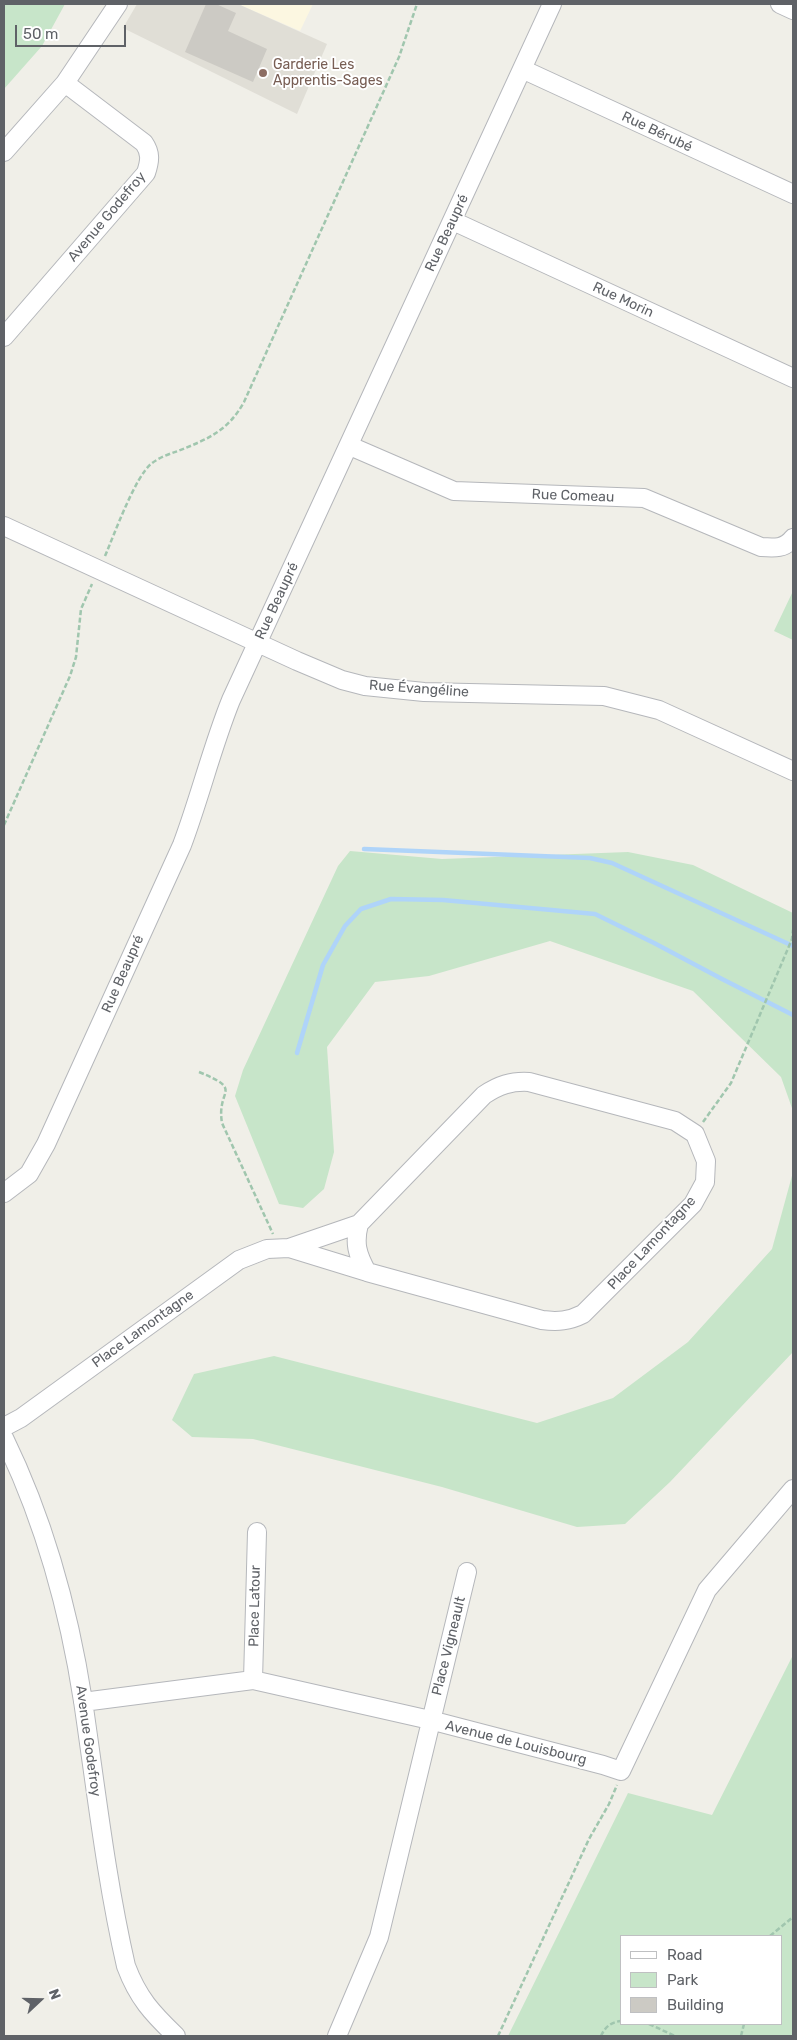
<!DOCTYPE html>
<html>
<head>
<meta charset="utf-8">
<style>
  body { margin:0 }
  #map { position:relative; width:797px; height:2040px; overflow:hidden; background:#f0efe8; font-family:Rubik,sans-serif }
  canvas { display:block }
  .frame { position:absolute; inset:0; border:5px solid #5f6267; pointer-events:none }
  .legend { position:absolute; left:620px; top:1935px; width:162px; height:90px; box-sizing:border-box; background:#fff; border:1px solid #bfc0c2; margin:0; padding:6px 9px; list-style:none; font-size:15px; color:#5f6267 }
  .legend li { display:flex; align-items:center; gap:10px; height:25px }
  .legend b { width:25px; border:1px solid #bfc0c2 }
  .north { position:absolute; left:15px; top:1975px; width:50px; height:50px; -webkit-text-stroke:4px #fff; paint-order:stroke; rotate:69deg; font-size:14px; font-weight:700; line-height:20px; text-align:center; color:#5f6267 }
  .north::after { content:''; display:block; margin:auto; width:18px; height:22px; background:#5f6267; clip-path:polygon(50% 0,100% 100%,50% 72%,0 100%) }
  .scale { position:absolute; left:15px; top:25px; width:111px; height:22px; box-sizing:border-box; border:2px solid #5f6267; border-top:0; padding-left:6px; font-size:15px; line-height:18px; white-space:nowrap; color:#5f6267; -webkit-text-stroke:4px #fff; paint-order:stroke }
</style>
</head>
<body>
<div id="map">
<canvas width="797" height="2040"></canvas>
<div class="frame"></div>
<ul class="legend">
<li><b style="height:6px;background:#fff"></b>Road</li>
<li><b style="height:14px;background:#c7e5c9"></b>Park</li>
<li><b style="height:14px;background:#cccac4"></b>Building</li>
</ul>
<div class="north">N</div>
<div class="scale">50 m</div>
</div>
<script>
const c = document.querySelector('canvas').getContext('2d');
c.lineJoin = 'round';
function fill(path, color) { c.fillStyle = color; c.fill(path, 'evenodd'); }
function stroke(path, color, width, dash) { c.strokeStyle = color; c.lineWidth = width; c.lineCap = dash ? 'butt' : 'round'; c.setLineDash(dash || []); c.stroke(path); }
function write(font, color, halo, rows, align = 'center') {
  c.font = font + ' Rubik,sans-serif'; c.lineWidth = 4; c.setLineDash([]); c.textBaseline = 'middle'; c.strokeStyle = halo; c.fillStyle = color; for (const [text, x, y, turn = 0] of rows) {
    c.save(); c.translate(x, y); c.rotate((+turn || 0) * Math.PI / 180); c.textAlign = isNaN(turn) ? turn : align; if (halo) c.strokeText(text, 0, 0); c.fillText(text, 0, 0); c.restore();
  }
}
const commercial = new Path2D(`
  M 238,4 L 313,4 L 300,31 Z`);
const education = new Path2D(`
  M 137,4 L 238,4 L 327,44 L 297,114 L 123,28 Z`);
const green = new Path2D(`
  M 4,4 L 65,4 L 42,46 L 4,89 Z
  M 793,591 L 793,640 L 774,631 Z
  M 350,851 L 442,859 L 628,852 L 693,865 L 793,913 L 793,1111 L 781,1077 L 693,991 L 550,941 L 429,976 L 375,982 L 327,1047 L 334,1152 L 324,1189 L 303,1208 L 279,1204 L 235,1096 L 243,1070 L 338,866 Z
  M 793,1172 L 793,1352 L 670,1482 L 625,1524 L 577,1527 L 442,1487 L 253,1439 L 192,1437 L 172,1420 L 194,1374 L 274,1356 L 537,1423 L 613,1398 L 688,1342 L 772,1249 Z
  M 793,1655 L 793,2036 L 508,2036 L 628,1793 L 712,1815 ZM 621,1936 L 781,1936 L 781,2024 L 621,2024 Z`);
const stream = new Path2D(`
  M 364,849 L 590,858 L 612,863 L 793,946
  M 297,1053 L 323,965 L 345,926 L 361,909 L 391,899 L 443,900 L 595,914 L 654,943 L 722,979 L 793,1015`);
const building = new Path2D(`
  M 206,4 L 216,4 L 236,13 L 228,31 L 267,49 L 253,82 L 185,52 Z`);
const path = new Path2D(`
  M 105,556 C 114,535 135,477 151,464 C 158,458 169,454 178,451 C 208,439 228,431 244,402 L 399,57 L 417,4
  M 4,825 L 70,676 L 76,657 L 81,609 L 92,584
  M 199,1072 C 245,1091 216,1088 222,1123 L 273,1234
  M 703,1122 L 731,1083 L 792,939 L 793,930
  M 770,1936 L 793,1917
  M 649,2024 L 675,2036
  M 498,2036 L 589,1839 L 609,1804 L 617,1785
  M 601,2036 C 605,2027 611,2022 621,2021
  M 741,2036 L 744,2024`);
const minor = new Path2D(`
  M 780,4 L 793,10
  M 522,69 L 793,194
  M 4,152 L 65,83 L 118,4
  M 453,221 L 793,378
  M 4,337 L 146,173 C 150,161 151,153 144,143 L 65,83
  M 350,446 L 454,491 L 644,498 L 761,547 C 774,548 785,549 793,538
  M 4,526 L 297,661 L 342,680 L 365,686 L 424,692 L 604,696 L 659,710 L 793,771
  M 4,1193 L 29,1174 L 46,1144 L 182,845 C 200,797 212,747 231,700 L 552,4
  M 359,1224 L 289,1248 L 367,1272 L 542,1320 C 558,1322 569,1321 583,1314 L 693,1204 L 705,1182 L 706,1161 L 695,1134 L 675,1121 L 529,1082 C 511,1081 499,1085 484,1095 L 359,1224 C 354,1243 357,1254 367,1272
  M 4,1427 L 21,1418 L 239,1260 L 267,1249 L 289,1248
  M 4,1438 C 44,1520 69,1611 83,1701 C 96,1789 106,1879 126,1966 C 138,1998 152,2013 176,2036
  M 253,1680 L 257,1532
  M 83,1702 L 253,1680 L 430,1720 L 603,1765 L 621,1771 L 707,1590 L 793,1489
  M 337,2036 L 379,1937 L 467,1572`);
const markers = [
  [263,73,5,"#8d6e63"]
];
const educationNames = [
  ["Garderie Les",273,65],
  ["Apprentis-Sages",273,81]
];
const streetNames = [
  ["Rue Bérubé",657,132,25],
  ["Avenue Godefroy",107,217,-50],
  ["Rue Beaupré",447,233,-65],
  ["Rue Morin",623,300,25],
  ["Rue Comeau",573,496,2],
  ["Rue Beaupré",277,601,-65],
  ["Rue Évangéline",419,689,4],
  ["Rue Beaupré",123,974,-66],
  ["Place Lamontagne",652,1243,-47],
  ["Place Lamontagne",143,1329,-36],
  ["Place Latour",255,1606,-89],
  ["Place Vigneault",449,1646,-76],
  ["Avenue Godefroy",88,1741,82],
  ["Avenue de Louisbourg",516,1743,14]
];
fill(commercial, '#fcf7e1');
fill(education, '#e0ded6');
fill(green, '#c7e5c9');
stroke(stream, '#afd4f9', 4.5);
fill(building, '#cccac4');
stroke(minor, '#b5b7bb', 20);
stroke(path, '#a0c6ae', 2.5, [5, 2.5]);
stroke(minor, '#fff', 18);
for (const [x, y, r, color] of markers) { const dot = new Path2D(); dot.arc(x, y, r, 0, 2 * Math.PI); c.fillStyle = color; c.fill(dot); stroke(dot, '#fff', 2); }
write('14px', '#785e54', '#fff', educationNames, 'left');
write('14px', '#5f6267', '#fff', streetNames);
</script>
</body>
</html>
